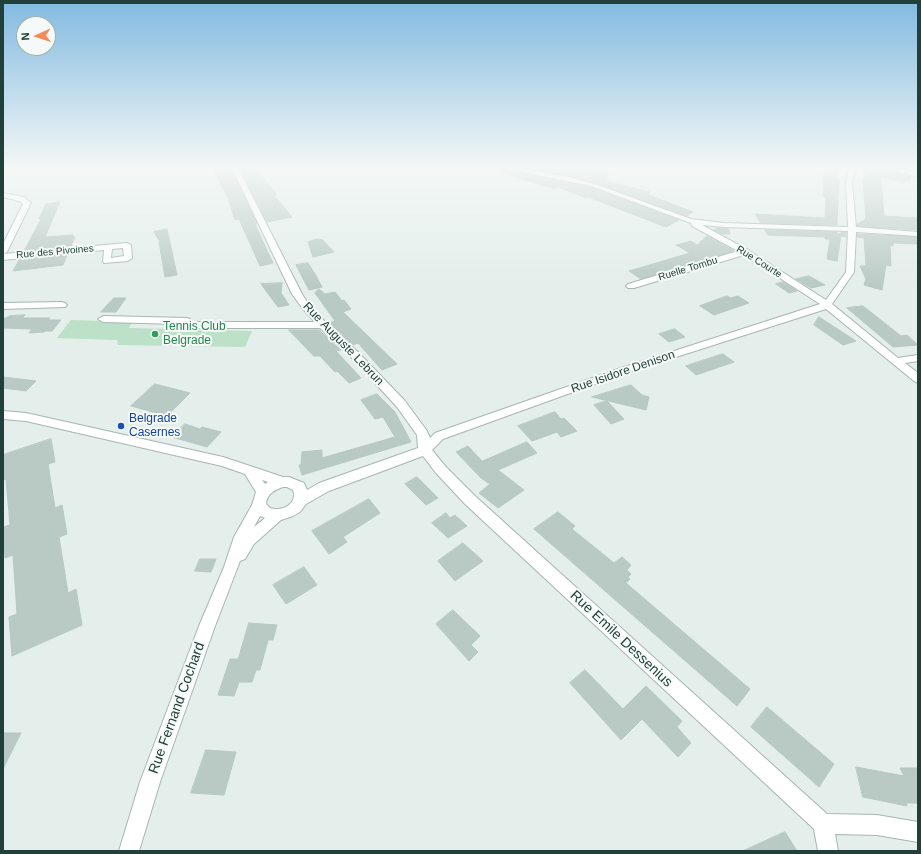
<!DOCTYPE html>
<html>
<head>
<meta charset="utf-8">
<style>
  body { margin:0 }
  #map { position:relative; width:921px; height:854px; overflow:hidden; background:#e4eeea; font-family:Helvetica,sans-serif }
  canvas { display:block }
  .frame { position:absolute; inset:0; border:4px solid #22403a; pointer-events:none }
  .north { position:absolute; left:16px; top:16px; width:40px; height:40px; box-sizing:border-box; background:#f5faf8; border:1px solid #a1b0ac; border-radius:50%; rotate:267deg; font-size:11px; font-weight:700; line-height:16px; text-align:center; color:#22403a }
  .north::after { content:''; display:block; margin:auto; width:14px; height:18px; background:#f78b58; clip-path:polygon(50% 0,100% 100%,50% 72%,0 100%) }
</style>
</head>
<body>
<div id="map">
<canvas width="921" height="854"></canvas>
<div class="frame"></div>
<div class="north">N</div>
</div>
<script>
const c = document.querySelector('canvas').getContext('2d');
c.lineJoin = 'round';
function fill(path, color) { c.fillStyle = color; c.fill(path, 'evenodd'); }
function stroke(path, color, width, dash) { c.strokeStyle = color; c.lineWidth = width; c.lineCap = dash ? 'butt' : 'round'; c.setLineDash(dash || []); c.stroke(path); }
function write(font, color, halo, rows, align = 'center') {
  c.font = font + ' Helvetica,sans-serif'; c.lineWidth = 4; c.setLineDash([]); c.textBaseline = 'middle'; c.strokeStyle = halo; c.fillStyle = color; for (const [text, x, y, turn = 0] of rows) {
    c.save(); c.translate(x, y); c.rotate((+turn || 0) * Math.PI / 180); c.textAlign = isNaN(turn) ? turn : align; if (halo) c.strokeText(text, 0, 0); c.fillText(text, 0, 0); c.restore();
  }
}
const green = new Path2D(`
  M 71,320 L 132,322 L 129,328 L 252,331 L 245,347 L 118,345 L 117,340 L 57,338 Z`);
const building = new Path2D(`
  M 213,168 L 231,168 L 257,224 L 255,224 L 273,263 L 260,266 L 239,219 L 235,220 L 228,198 Z
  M 240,168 L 255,168 L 277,195 L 274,195 L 292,217 L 267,222 Z
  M 497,168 L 591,187 L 679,220 L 666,227 L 588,197 L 586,198 L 557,187 L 555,189 L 497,171 Z
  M 528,168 L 587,168 L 609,174 L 605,177 L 608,178 L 605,181 L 650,192 L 647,194 L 693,212 L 687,216 L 595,183 L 569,176 Z
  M 825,168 L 840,168 L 835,178 L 839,179 L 837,225 L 761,223 L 755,214 L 825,218 L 826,197 L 824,197 L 824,194 L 823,196 Z
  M 864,168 L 883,168 L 911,177 L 910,180 L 906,180 L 904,182 L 881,177 L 884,216 L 918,218 L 918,230 L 857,226 L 857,224 L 866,219 L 863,179 L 867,174 L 863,173 Z
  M 60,202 L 45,237 L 73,235 L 72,237 L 75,237 L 71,246 L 24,251 L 41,219 L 39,219 L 46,204 Z
  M 717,228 L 729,229 L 730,234 L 722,234 L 714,230 Z
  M 167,229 L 177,275 L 165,277 L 159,242 L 160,242 L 154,232 Z
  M 765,230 L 837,232 L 837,235 L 842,232 L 846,232 L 846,237 L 841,236 L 837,261 L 827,259 L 830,239 L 825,239 L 825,237 L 768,235 Z
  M 857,234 L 918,237 L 918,244 L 893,243 L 893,246 L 890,245 L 891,266 L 886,265 L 882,290 L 864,285 L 866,279 L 860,266 L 866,266 L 864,238 L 857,237 Z
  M 707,236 L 734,251 L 641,279 L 629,271 L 690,253 L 676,245 L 691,241 L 697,245 Z
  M 318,239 L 323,240 L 334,252 L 313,257 L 308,242 Z
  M 67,255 L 63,265 L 13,271 L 19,260 Z
  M 308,263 L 315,274 L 322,287 L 309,290 L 296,265 Z
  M 809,276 L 825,285 L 811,288 L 796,279 Z
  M 783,282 L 797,291 L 789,293 L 776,284 Z
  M 282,283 L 281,293 L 289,305 L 278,307 L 261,284 Z
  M 319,289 L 325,294 L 335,292 L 342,301 L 344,300 L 351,309 L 343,312 L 397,364 L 382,370 L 358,343 L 353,345 L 328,323 L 335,321 L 315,293 Z
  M 727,296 L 731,298 L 738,296 L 749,303 L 714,315 L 700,306 Z
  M 114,298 L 126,298 L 116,312 L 101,312 Z
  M 863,306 L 901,336 L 907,335 L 918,345 L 893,347 L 847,308 Z
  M 25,315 L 22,318 L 50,318 L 48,320 L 61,320 L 52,331 L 45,331 L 44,332 L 29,333 L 32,329 L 3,328 L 3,318 L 6,318 L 9,316 Z
  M 819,317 L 856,341 L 843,345 L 814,325 Z
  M 675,329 L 685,337 L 669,342 L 659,334 Z
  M 289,330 L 319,330 L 341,350 L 336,351 L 361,378 L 349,383 L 337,371 L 335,372 L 320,356 L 314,356 Z
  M 723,354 L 734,362 L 696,375 L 686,366 Z
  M 3,377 L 36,381 L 26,391 L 3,388 Z
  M 155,384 L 190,393 L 167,416 L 131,406 Z
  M 631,385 L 642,395 L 649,397 L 646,410 L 592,397 Z
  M 377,394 L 395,412 L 411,442 L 302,475 L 299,465 L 301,465 L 302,452 L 322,450 L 322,458 L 395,437 L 383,417 L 375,419 L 361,400 Z
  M 607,401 L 624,419 L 611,424 L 594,405 Z
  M 555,412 L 561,419 L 564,418 L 577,431 L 561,437 L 557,432 L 532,441 L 518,426 Z
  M 185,424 L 200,429 L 202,427 L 221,432 L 207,447 L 172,437 Z
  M 51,439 L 55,462 L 48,464 L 55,508 L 62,505 L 67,534 L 59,537 L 68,593 L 76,589 L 82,625 L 12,656 L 9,617 L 17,614 L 13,555 L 5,558 L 3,527 L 10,525 L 6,479 L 3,480 L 3,455 Z
  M 527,442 L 537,453 L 498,470 L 524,490 L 498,508 L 479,493 L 490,484 L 481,478 L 456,452 L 468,446 L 482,461 Z
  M 417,477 L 438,498 L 426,505 L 405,484 Z
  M 369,499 L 380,513 L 343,537 L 347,542 L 329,554 L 312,531 Z
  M 558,512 L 575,526 L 572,529 L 614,563 L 622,557 L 631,565 L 627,570 L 631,574 L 628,577 L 630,579 L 626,583 L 750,689 L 737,706 L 534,529 Z
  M 446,513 L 450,518 L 455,515 L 467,526 L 448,538 L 432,523 Z
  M 463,543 L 483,561 L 455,581 L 438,561 Z
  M 200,559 L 216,559 L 211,572 L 195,571 Z
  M 304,567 L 317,585 L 286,604 L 273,585 Z
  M 453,610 L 480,636 L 471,645 L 478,652 L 469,661 L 436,624 Z
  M 249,623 L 277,625 L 273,640 L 268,640 L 260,670 L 256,670 L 252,682 L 239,682 L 234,696 L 218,695 L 230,659 L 238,659 Z
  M 585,670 L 623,709 L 646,686 L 682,721 L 677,727 L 691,743 L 678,757 L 642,719 L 621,740 L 570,683 Z
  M 767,707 L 834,764 L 819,787 L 751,727 Z
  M 3,733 L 21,733 L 3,769 Z
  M 206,750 L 236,752 L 224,795 L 191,793 Z
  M 856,767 L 904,776 L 900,768 L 918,768 L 918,805 L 917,803 L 906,803 L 907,806 L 863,797 Z
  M 785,832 L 797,851 L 743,851 Z`);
const minor = new Path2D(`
  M 232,168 L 238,168 L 302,294 L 309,305 L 326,323 L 359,353 L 405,401 L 427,431 L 430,438 L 435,433 L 615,370 L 820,304 L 744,255 L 634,288 L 628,288 L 626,286 L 628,284 L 738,251 L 692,226 L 691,223 L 591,186 L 502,168 L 518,168 L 569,177 L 595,184 L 691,219 L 724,223 L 848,227 L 846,183 L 849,168 L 855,168 L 852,183 L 856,227 L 918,232 L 918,236 L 856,232 L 854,272 L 832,304 L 898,358 L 918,355 L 918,361 L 905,363 L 918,373 L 918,383 L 914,381 L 826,309 L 623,374 L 443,439 L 432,450 L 446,467 L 475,496 L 827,814 L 877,815 L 918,822 L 918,842 L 877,835 L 835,834 L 838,851 L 818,851 L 814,829 L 465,504 L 436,473 L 423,456 L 329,491 L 306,504 L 300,512 L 293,516 L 281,520 L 254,544 L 245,559 L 240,561 L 215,626 L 160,782 L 139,851 L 119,851 L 140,782 L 199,626 L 224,567 L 234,537 L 252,505 L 256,492 L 245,474 L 222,466 L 26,421 L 3,419 L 3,411 L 26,413 L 223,457 L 283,477 L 289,477 L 304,483 L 307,490 L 319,483 L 418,448 L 417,435 L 397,407 L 351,357 L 320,328 L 186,328 L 183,327 L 181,324 L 103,322 L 98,319 L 103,316 L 187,318 L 190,319 L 192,322 L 315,322 L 303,309 L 292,294 ZM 702,225 L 724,227 L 848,231 L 846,272 L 826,300 L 748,250 ZM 262,480 L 268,482 L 265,484 ZM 283,487 L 287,487 L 293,490 C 298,504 282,512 270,508 L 266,504 C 267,494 274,490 283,487 ZM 260,516 L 265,518 L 254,527 Z
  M 884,168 L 897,168 L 918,173 L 918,177 Z
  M 3,193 L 24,197 L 31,203 L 7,252 L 3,254 L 127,243 L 131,245 L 132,258 L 128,261 L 104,263 L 103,261 L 104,250 L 3,260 L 3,244 L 23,204 L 19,201 L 3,197 ZM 123,248 L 124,256 L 111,258 L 112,249 Z
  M 62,302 L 65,303 L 67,305 L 65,307 L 3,309 L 3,303 Z`);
const markers = [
  [155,334,4,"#2e9e5b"],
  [121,426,4,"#1a4fb4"]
];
const farStreetnames = [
  ["Rue des Pivoines",55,252,-5],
  ["Rue Courte",759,262,32],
  ["Ruelle Tombu",688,269,-17]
];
const leisureNames = [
  ["Tennis Club",163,327],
  ["Belgrade",163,341]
];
const streetNames = [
  ["Rue Auguste Lebrun",343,344,46],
  ["Rue Isidore Denison",623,372,-19]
];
const transitNames = [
  ["Belgrade",129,419],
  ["Casernes",129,433]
];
const nearStreetnames = [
  ["Rue Emile Dessenius",621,639,43],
  ["Rue Fernand Cochard",177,708,-70]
];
fill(green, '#bce0c8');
fill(building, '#b9c9c3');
stroke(building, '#b6c8c2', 1);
stroke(minor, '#a6b6b2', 2);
fill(minor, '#fff');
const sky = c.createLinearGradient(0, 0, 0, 288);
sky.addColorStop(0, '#82bae0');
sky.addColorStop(0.58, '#f3f7f6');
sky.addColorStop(1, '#f3f7f600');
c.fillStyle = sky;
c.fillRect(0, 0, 921, 288);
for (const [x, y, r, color] of markers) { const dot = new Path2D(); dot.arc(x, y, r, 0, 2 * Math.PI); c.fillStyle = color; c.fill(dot); stroke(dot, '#f5faf8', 1.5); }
write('10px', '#22403a', '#f5faf8', farStreetnames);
write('12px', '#27864d', '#f5faf8', leisureNames, 'left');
write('12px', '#22403a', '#f5faf8', streetNames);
write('12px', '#164399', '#f5faf8', transitNames, 'left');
write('14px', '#22403a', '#f5faf8', nearStreetnames);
</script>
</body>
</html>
